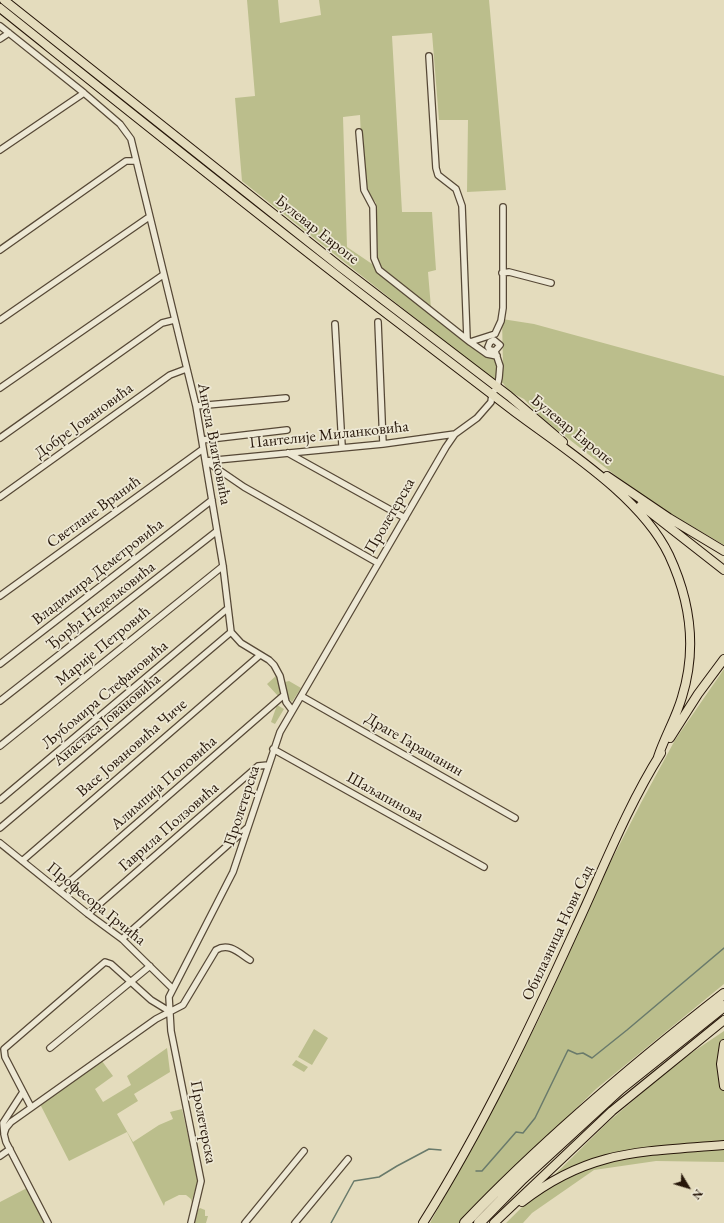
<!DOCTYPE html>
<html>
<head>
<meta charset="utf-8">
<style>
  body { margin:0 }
  #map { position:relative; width:724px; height:1223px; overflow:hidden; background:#e4dcbd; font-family:"EB Garamond",serif }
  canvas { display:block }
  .north { position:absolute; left:668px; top:1167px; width:40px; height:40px; -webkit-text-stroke:3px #ede8d4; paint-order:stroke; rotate:128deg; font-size:11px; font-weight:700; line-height:16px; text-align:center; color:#261609 }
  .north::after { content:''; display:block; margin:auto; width:14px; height:18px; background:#261609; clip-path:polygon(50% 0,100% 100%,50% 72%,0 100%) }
</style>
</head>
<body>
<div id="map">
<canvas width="724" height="1223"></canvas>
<div class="north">N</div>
</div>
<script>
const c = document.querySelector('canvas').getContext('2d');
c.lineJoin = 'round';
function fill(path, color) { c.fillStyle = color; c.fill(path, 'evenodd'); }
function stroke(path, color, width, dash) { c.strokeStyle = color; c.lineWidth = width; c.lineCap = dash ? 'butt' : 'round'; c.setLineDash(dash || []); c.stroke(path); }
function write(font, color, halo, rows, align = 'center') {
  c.font = font + ' "EB Garamond",serif'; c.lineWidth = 3.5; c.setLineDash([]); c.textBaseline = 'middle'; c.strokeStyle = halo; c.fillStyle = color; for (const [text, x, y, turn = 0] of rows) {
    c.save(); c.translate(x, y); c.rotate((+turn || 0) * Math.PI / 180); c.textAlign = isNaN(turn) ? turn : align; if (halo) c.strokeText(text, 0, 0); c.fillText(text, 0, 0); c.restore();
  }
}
const green = new Path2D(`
  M 247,0 L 278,0 L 280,23 L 321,15 L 319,0 L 489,0 L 506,190 L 467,192 L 468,120 L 439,120 L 432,33 L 392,36 L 402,212 L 432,212 L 436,270 L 428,272 L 431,308 L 503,366 L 502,319 L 534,324 L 724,376 L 724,545 L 647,500 L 543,419 L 524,399 L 508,391 L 503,383 L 497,383 L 242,181 L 235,98 L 255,96 ZM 360,115 L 363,186 L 376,203 L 378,268 L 347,247 L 343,117 Z
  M 724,669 L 724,984 L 596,1089 L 459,1223 L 430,1223 L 486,1121 L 540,1017 L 609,865 L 642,801 L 675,740 Z
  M 277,675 L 281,692 L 278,696 L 267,684 Z
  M 289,681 L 301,688 L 292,702 L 288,698 L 285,682 Z
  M 277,705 L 284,709 L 275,724 L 271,722 Z
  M 314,1029 L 328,1038 L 312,1065 L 298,1057 Z
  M 724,1031 L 724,1162 L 656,1161 L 594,1170 L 532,1213 L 523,1223 L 506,1223 L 607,1123 L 678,1062 Z
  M 167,1048 L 170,1072 L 134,1094 L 138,1101 L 117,1114 L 133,1142 L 159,1125 L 173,1119 L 170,1112 L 182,1109 L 198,1181 L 191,1203 L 191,1199 L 186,1195 L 179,1195 L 165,1202 L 164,1206 L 127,1132 L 69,1161 L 40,1104 L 102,1061 L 113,1076 L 95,1089 L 103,1102 L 131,1085 L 127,1076 Z
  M 296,1060 L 308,1067 L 304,1072 L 292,1065 Z
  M 27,1188 L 45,1223 L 0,1223 L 0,1202 Z
  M 200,1208 L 205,1210 L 205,1216 L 208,1216 L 206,1223 L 194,1223 L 198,1210 Z`);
const stream = new Path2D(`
  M 476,1171 L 482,1171 L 516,1132 L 523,1133 L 535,1118 L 568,1050 L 577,1054 L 583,1053 L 592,1058 L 627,1030 L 724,948
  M 331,1223 L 354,1181 L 379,1177 L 397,1166 L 429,1149 L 441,1150`);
const street = new Path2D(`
  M 0,26 L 84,93 L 120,124 L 131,139 L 196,406 L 223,566 L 231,632 L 241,643 L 269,660 L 274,665 L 280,676 L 286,702 L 292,710
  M 0,39 L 9,33
  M 429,56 L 436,168 L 438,175 L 456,189 L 462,206 L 467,338
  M 359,132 L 364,190 L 373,207 L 374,258 L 379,270 L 470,342 L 495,334 L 501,321 L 503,308 L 503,207
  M 0,150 L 84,93
  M 0,250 L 126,161 L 136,161
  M 502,273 L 509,272 L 551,283
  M 0,320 L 149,217
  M 378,322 L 383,444
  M 335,324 L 342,446
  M 470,342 L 487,354 L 497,356
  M 0,388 L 163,275
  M 196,406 L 286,398
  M 0,438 L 162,323 L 174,320
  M 202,440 L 287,430
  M 288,453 L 405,518
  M 206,461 L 383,444 L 455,434
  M 206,461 L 244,487 L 378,563
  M 0,497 L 170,375 L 186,369
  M 0,596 L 203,449
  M 0,664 L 212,500
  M 301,696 L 515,818
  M 0,701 L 217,531
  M 0,746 L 223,566
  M 273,749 L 484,867
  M 0,800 L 227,609
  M 0,828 L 231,632
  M 0,843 L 88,914 L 122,939 L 172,988
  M 22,861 L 260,655
  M 60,890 L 284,695
  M 88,914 L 258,766 L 268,765
  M 122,939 L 247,828
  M 50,1048 L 150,966
  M 31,1107 L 5,1057 L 4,1049 L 105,962 L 111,964 L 151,1000 L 169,1011
  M 4,1133 L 3,1123 L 23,1092
  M 0,1156 L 10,1149
  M 48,1223 L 6,1142 L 4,1134 L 6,1128 L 11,1122 L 156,1019 L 183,1005 L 216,950 C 229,942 239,953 250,960
  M 191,1223 L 201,1181 L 171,1031 L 169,997 L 233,872 L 280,732 L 446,447 L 455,434 L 477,418 L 491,402 L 492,394 L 497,387 L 499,378 L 500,366 L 495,351 L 490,350 L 488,347 L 490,342 L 494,340 L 500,345 L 495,351
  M 245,1223 L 304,1151
  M 295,1223 L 348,1159`);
const primary = new Path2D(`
  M 4,0 L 339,266 L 509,396 L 563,442
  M 0,8 C 130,112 259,216 391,317 C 432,348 474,381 515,412 C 566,450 641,497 669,555 C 690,600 697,649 682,697 C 676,718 665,736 658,757
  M 607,476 L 669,518 L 724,551
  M 641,505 L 724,570
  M 670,738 L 698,694 L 724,659
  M 724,1044 L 721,1064 L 724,1086
  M 522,1202 C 590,1149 642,1152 724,1145
  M 423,1223 C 482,1129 530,1028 576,927 C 603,869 627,807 661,753
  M 494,1223 L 612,1111 L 724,1020`);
const highway = new Path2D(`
  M 465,1223 C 545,1139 633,1065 724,994
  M 479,1223 L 522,1179 L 620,1089 L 724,1006`);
const streetNames = [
  ["Булевар Европе",317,230,38],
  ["Добре Јовановића",84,421,-36],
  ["Булевар Европе",572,430,39],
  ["Пантелије Миланковића",329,435,-6],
  ["Ангела Влатковића",214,444,79],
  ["Светлане Вранић",94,512,-36],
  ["Пролетерска",390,516,-60],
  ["Владимира Деметровића",98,572,-38],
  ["Ђорђа Недељковића",101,606,-38],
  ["Марије Петровић",103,646,-39],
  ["Љубомира Стефановића",105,695,-40],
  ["Анастаса Јовановића",107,720,-40],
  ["Драге Гарашанин",414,745,30],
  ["Васе Јовановића Чиче",132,748,-41],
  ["Алимпија Поповића",164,783,-41],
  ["Шаљапинова",385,797,29],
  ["Пролетерска",242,806,-72],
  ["Гаврила Ползовића",169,827,-41],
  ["Професора Грчића",96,904,39],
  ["Обилазница Нови Сад",558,933,-65],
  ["Пролетерска",203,1122,79]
];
fill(green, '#bbbe8c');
stroke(stream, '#697a6b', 1.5);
stroke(street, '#564836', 8);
stroke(primary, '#261609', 10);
stroke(highway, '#261609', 12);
stroke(street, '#ede8d4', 5.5);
stroke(primary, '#e4dcbd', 8);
stroke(highway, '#e4dcbd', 10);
write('16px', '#261609', '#ede8d4', streetNames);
</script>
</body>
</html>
